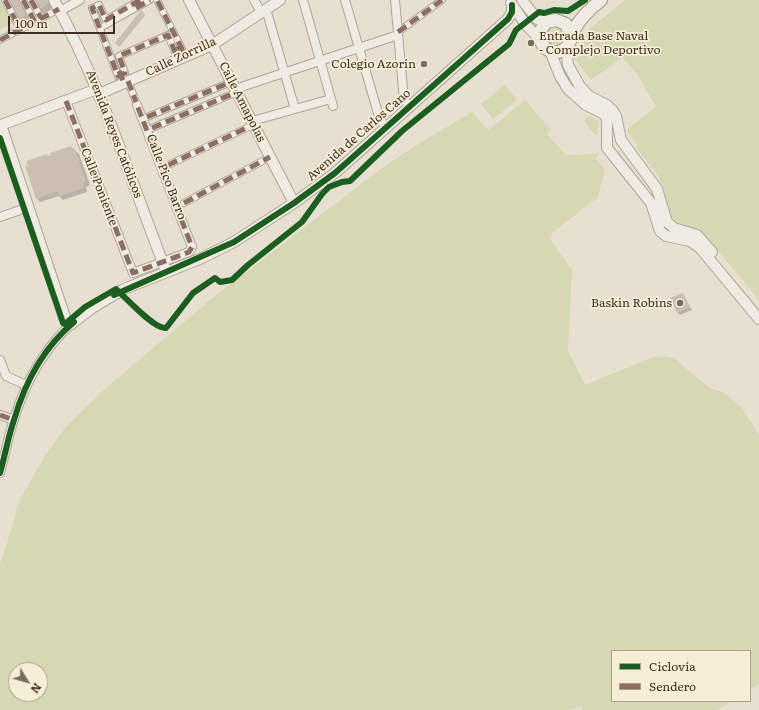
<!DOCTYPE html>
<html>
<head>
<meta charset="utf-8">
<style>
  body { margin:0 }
  #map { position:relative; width:759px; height:710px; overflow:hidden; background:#e7e0d1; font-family:Literata,serif }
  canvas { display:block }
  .legend { position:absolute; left:611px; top:650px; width:140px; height:52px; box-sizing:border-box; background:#f7eed8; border:1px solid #ada18e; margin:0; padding:5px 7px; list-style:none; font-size:12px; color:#3d2e20 }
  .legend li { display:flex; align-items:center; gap:8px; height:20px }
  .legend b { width:20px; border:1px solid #ada18e }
  .north { position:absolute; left:8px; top:662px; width:40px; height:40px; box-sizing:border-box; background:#f7eed8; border:1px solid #ada18e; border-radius:50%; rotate:127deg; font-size:11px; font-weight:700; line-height:16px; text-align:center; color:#3d2e20 }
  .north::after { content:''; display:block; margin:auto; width:14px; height:18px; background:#786c5e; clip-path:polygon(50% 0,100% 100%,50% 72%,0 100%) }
  .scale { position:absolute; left:8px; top:16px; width:107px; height:18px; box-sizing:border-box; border:2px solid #3d2e20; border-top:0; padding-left:5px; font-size:12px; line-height:14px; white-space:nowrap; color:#3d2e20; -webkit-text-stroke:3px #f7eed8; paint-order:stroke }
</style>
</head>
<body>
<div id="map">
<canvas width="759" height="710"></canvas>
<ul class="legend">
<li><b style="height:5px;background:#1b5e20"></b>Ciclovía</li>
<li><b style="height:5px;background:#8d6e63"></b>Sendero</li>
</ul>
<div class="north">N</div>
<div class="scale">100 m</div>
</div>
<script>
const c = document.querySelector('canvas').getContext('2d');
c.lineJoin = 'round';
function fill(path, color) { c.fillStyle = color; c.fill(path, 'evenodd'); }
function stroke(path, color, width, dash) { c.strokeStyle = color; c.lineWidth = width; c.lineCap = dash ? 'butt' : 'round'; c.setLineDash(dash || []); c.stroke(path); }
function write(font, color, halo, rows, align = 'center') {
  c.font = font + ' Literata,serif'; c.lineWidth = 3.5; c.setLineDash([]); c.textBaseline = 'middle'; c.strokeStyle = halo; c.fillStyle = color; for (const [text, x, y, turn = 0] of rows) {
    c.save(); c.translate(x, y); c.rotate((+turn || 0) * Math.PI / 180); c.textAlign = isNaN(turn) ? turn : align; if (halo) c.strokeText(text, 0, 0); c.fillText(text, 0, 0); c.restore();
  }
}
const green = new Path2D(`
  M 0,0 L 13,23 L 0,30 Z
  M 625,0 L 759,0 L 759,300 L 701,230 C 693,227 680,226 674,221 C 668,215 667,202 665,194 C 661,175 647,162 635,147 L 638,145 L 626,130 L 656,107 L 637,74 L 622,58 L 591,80 L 574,58 L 583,44 L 587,31 Z
  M546 36a9 9 0 1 1 18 0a9 9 0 1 1-18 0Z
  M 505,85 L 517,100 L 493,119 L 481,104 Z
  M 525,100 L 551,130 L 547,134 L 566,155 L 600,154 L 595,158 L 604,168 L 603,179 L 598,197 L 551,234 L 550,239 L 572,270 L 568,351 L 585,385 L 653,357 L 664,356 L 674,358 L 708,387 L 726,394 L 741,407 L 759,435 L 759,684 L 750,690 L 750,651 L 612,651 L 612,701 L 732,701 L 717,710 L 583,710 L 581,706 L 569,710 L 0,710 L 0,566 L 20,499 L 46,454 L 66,427 L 108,386 L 209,301 L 383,167 L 420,143 L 472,112 L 488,130 ZM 16,670 L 40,670 L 40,694 L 16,694 Z
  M 589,116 L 599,121 L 597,135 L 595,135 L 584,121 L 587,117 Z`);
const shadow = new Path2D(`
  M 24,0 L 35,20 L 23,26 L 17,20 Z
  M 33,0 L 50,0 L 55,9 L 44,16 Z
  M 141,12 L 145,15 L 120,46 L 117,43 Z
  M 71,147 L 79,154 L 90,185 L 86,187 L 87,192 L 63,200 L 59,196 L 40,202 L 36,198 L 48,157 Z
  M 683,294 L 692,310 L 680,315 L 678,313 Z`);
const building = new Path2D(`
  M 5,0 L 22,0 L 29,14 L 17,21 Z
  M 32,0 L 48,0 L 50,3 L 37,10 Z
  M 141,10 L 145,14 L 119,47 L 115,43 Z
  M 71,146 L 72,150 L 75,149 L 86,181 L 83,183 L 84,188 L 59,196 L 57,191 L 36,199 L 25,166 L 28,165 L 26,161 L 47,154 L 48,156 L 51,155 L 50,153 Z
  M 683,293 L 690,307 L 677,313 L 670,298 Z`);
const pedestrian = new Path2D(`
  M 5,0 L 20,29
  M 23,0 L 35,22
  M 31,0 L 41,18
  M 140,0 L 106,20 L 99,5 L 92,8 L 118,76 L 125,73 L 119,56 L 168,35 L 175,52 L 182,49 L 157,0
  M 102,27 L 150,0
  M 398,32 L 442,0
  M 0,40 L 59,9
  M 128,81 L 136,102
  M 147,117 L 231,82
  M 152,128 L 237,92
  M 168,165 L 253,125
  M 184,203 L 270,157`);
const minor = new Path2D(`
  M 254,0 L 261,12
  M 303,0 L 333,106
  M 345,0 L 380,120 L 387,127
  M 395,0 L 404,100 L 409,105
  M 266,9 L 295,109
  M 60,11 L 80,0
  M 235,89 L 398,35
  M 66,101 L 133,273 L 189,252 L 192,247 L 137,105
  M 252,121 L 331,99
  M 0,217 L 29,207
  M 0,360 L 6,376 L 26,385
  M 0,415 L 14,420
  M 0,473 C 5,455 8,437 14,419 C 25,384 42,351 70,325`);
const tertiary = new Path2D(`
  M 54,0 C 101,86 131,180 166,271
  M 189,0 L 294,203
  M 522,0 L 537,19 L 546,22
  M 511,3 L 526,25 L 539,38
  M 566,48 L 568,65 L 579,85 L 589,96 L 607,105 L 613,111 L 616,116 L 621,140 L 657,189 L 667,222 L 674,228 L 697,235 L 712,252
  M 550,51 L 560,76 L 568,89 L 586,105 L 604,114 L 607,119 L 607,148 L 651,203 L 660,231 L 666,236 L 690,241 L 700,248 L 759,319
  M 97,89 L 1,125 L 67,323 L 70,325 L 92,308 L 124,289 L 202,258 L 234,242 L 294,203 L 335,173 L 508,19 L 512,12 L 512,5
  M 99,94 L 212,45 L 280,0`);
const secondary = new Path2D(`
  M 571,37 L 566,24 L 556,20 L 546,22 L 539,33 C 539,48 555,59 567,47 C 571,42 571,35 574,30 C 580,18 591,8 601,0`);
const quiet = new Path2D(`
  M 5,0 L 20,29
  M 23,0 L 35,22
  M 31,0 L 41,18
  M 140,0 L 106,20 L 99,5 L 92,8 L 118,76 L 125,73 L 119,56 L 168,35 L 175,52 L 182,49 L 157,0
  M 136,8 L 150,0
  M 398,32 L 442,0
  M 0,40 L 59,9
  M 178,46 L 184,57
  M 119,71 L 124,83
  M 128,81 L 136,102
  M 66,101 L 133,273 L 189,252 L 192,247 L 137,105
  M 147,117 L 231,82
  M 152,128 L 237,92
  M 168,165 L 253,125
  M 184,203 L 270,157
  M 0,415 L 14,420`);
const cycleway = new Path2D(`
  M 0,138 L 63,323 L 65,324 L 85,307 L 116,289 C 125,297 155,330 166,328 L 193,293 L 215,278 L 220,282 L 232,280 L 248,265 L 302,222 L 322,194 L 329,187 L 342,182 L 350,181 L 402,131 L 509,44 L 516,30 L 539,12 L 544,13 L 554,10 L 568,11 L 585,0
  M 114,295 L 234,242 L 294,203 L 335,173 L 508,19 L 512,12 L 512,5
  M 0,473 C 5,456 8,437 14,420 C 25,382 44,347 74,322`);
const markers = [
  [531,43,4,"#786c5e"],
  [424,64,4,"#786c5e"],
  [680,303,4,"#786c5e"]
];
const poiNames = [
  ["Entrada Base Naval",539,36,"left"],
  ["- Complejo Deportivo",539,50,"left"],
  ["Colegio Azorín",416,64],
  ["Baskin Robins",672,303]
];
const streetNames = [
  ["Calle Zorrilla",181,57,-25],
  ["Calle Amapolas",242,102,63],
  ["Avenida Reyes Católicos",114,134,69],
  ["Avenida de Carlos Cano",359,135,-41],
  ["Calle Pico Barro",166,177,69],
  ["Calle Poniente",99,187,69]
];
fill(green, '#d6d7b3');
fill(shadow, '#0003');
fill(building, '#cbbfb2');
stroke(pedestrian, '#ada599', 8);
stroke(minor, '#ada599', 10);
stroke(tertiary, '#ada599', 12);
stroke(secondary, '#9c958a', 14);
stroke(pedestrian, '#efebe3', 6);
stroke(minor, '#efebe3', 8);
stroke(tertiary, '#efebe3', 10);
stroke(secondary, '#efebe3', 12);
stroke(quiet, '#8d6e63', 5, [10, 5]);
stroke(cycleway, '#1b5e20', 6);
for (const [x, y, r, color] of markers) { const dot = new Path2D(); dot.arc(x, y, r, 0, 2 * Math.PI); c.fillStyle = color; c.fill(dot); stroke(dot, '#f7eed8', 1.5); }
write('12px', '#3d2e20', '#f7eed8', poiNames, 'right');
write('12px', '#3d2e20', '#f7eed8', streetNames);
</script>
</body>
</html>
